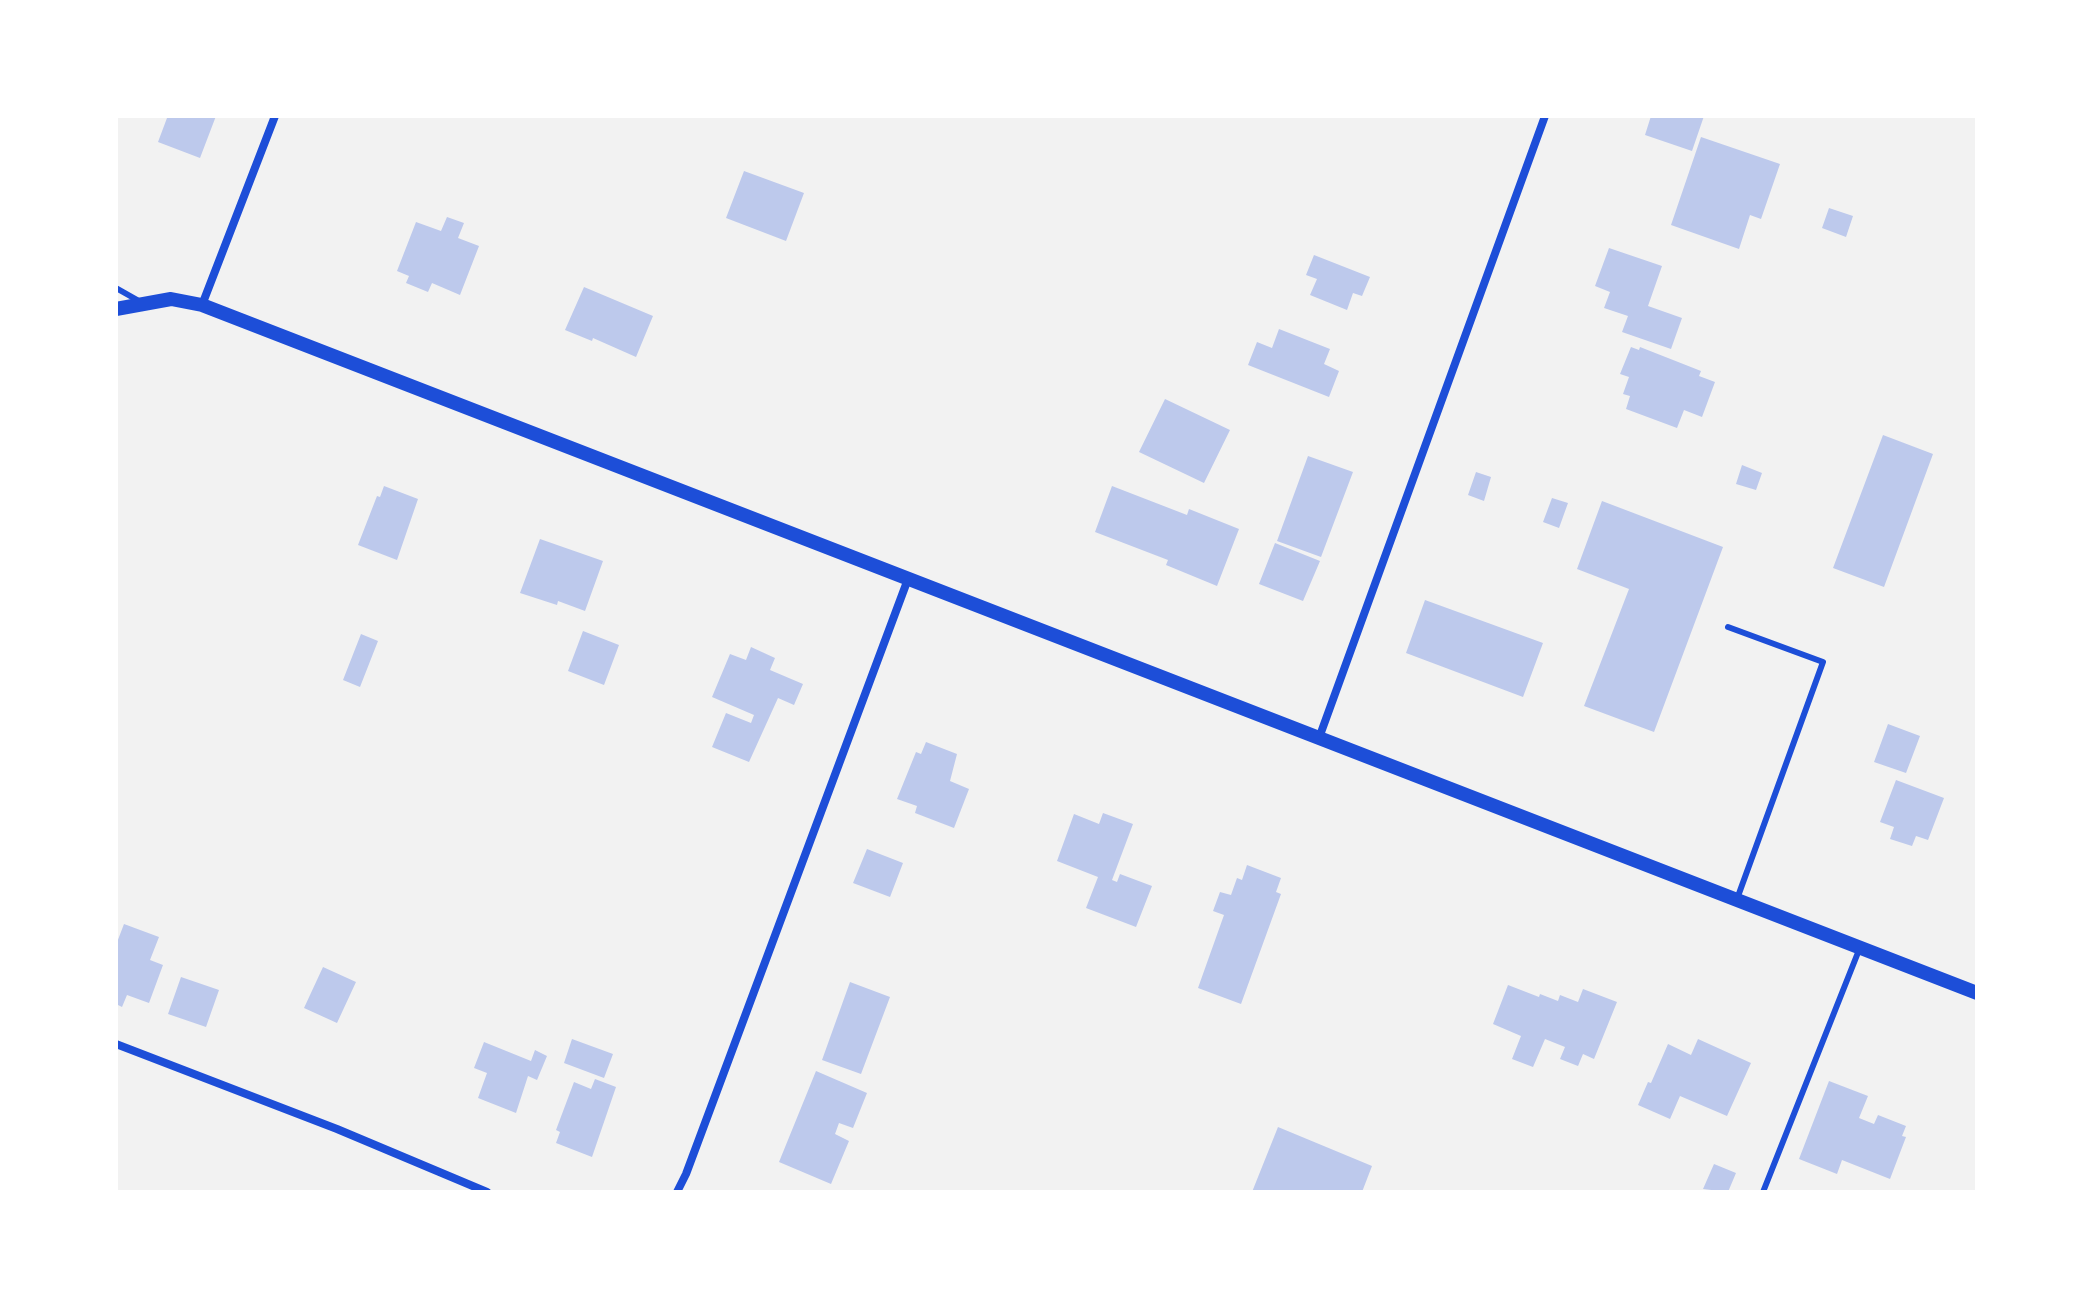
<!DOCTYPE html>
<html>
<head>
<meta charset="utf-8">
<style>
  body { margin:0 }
  #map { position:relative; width:2093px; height:1308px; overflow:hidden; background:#f2f2f2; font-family:Ubuntu,sans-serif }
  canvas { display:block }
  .frame { position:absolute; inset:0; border:118px solid #fff; pointer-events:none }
</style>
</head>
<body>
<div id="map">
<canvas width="2093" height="1308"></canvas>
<div class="frame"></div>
</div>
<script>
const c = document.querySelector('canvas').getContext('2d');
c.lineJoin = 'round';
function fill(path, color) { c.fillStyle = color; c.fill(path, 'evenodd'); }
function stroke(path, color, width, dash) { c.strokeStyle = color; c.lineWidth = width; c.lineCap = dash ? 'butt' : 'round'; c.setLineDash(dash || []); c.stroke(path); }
const building = new Path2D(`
  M 162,116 L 216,116 L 200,158 L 158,142 L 167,118 Z
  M 1651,116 L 1704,116 L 1692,151 L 1645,135 Z
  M 1701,137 L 1780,164 L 1761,219 L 1750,215 L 1739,249 L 1671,225 Z
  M 744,171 L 804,193 L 786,241 L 726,218 Z
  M 1829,208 L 1853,216 L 1846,237 L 1822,228 Z
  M 447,217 L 464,223 L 458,238 L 479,246 L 460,295 L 432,283 L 428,292 L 406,283 L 409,276 L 397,271 L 416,222 L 441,231 Z
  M 1609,248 L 1662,266 L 1648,306 L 1682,318 L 1671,349 L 1622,332 L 1628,316 L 1604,308 L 1610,292 L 1595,286 Z
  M 1314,255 L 1370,277 L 1362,296 L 1353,293 L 1347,310 L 1310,295 L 1317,279 L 1306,275 Z
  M 584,287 L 653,316 L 636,357 L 593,338 L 592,341 L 565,330 Z
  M 1279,329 L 1330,349 L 1324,364 L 1339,371 L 1329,397 L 1248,365 L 1257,342 L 1272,348 Z
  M 1631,347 L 1639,350 L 1640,347 L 1701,371 L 1699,376 L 1715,382 L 1702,417 L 1684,410 L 1677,428 L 1626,409 L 1630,396 L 1623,394 L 1629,377 L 1620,374 Z
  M 1165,399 L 1230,430 L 1204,483 L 1139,452 Z
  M 1883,435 L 1933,454 L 1884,587 L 1833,568 Z
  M 1308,456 L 1353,472 L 1321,557 L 1277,541 Z
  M 1742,465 L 1762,473 L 1756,490 L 1736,484 Z
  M 1476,472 L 1491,477 L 1484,501 L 1468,495 Z
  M 384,486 L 418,499 L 397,560 L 358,545 L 377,496 L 380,497 Z
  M 1112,486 L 1187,515 L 1189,509 L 1239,529 L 1217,586 L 1166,565 L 1168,560 L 1095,532 Z
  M 1552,498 L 1568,503 L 1559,528 L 1543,522 Z
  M 1602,501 L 1723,547 L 1654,732 L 1584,706 L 1629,589 L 1577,569 Z
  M 540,539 L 603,561 L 585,611 L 558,601 L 557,605 L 520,593 Z
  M 1275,543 L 1320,561 L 1303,601 L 1259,584 Z
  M 1425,600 L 1543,643 L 1523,697 L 1406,653 Z
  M 583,631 L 619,645 L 604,685 L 568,671 Z
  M 361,634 L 378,641 L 360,687 L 343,680 Z
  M 751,647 L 775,658 L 770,670 L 803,684 L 794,705 L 778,698 L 749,762 L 712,747 L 726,713 L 751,723 L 754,715 L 712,697 L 730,654 L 746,660 Z
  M 1888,724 L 1920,736 L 1906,773 L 1874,762 Z
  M 926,742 L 957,754 L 950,781 L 969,789 L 954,828 L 915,813 L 917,806 L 897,799 L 916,752 L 921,754 Z
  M 1896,780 L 1944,798 L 1928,840 L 1916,836 L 1912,846 L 1890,839 L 1894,827 L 1880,822 Z
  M 1103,813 L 1133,824 L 1112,880 L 1117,882 L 1120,874 L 1152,886 L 1136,927 L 1086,908 L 1098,877 L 1057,861 L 1074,814 L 1099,824 Z
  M 867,849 L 903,863 L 890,897 L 853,883 Z
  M 1247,865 L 1281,878 L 1276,892 L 1281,894 L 1241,1004 L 1198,988 L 1224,915 L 1213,911 L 1220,892 L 1231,895 L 1237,878 L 1242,880 Z
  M 124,924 L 159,937 L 150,960 L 163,965 L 149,1003 L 127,995 L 122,1007 L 116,1004 L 116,945 Z
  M 323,967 L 356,982 L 337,1023 L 304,1008 Z
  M 181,977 L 219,990 L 206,1027 L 168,1014 Z
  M 850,982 L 890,997 L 861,1074 L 822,1060 Z
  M 1508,985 L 1539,997 L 1540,994 L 1558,1001 L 1560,995 L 1578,1002 L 1583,989 L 1617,1002 L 1594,1059 L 1583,1054 L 1578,1066 L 1560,1059 L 1565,1047 L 1545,1039 L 1533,1067 L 1512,1059 L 1521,1036 L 1493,1024 Z
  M 572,1039 L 613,1054 L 604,1078 L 564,1063 Z
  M 1698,1039 L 1751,1063 L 1727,1116 L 1680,1096 L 1670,1119 L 1638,1105 L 1648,1082 L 1651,1083 L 1668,1044 L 1691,1055 Z
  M 484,1042 L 531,1061 L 535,1050 L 547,1056 L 537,1080 L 528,1076 L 516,1113 L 478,1098 L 487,1073 L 474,1068 Z
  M 816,1071 L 867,1093 L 853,1128 L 839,1123 L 835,1134 L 849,1141 L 831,1184 L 779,1162 Z
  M 595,1079 L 616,1087 L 592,1157 L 556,1143 L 560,1132 L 556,1130 L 574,1082 L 591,1089 Z
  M 1829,1081 L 1868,1096 L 1859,1118 L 1874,1124 L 1878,1115 L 1906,1126 L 1902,1136 L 1906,1137 L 1890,1179 L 1842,1160 L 1837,1174 L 1799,1159 Z
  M 1278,1127 L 1372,1166 L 1362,1192 L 1252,1192 Z
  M 1714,1164 L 1736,1173 L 1728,1192 L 1703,1189 Z`);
const service = new Path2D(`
  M 116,288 L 139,301
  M 1728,627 L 1823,662 L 1737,899
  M 1763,1192 L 1859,950`);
const minor = new Path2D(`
  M 202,305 L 275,116
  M 1319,738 L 1545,116
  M 116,1044 L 337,1129 L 487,1192
  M 677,1192 L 686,1174 L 908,579`);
const tertiary = new Path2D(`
  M 116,309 L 171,299 L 202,305 L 1977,993`);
fill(building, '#bdc9ec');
stroke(service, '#1d4ed8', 6);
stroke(minor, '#1d4ed8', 8);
stroke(tertiary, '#1d4ed8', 14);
</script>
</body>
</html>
